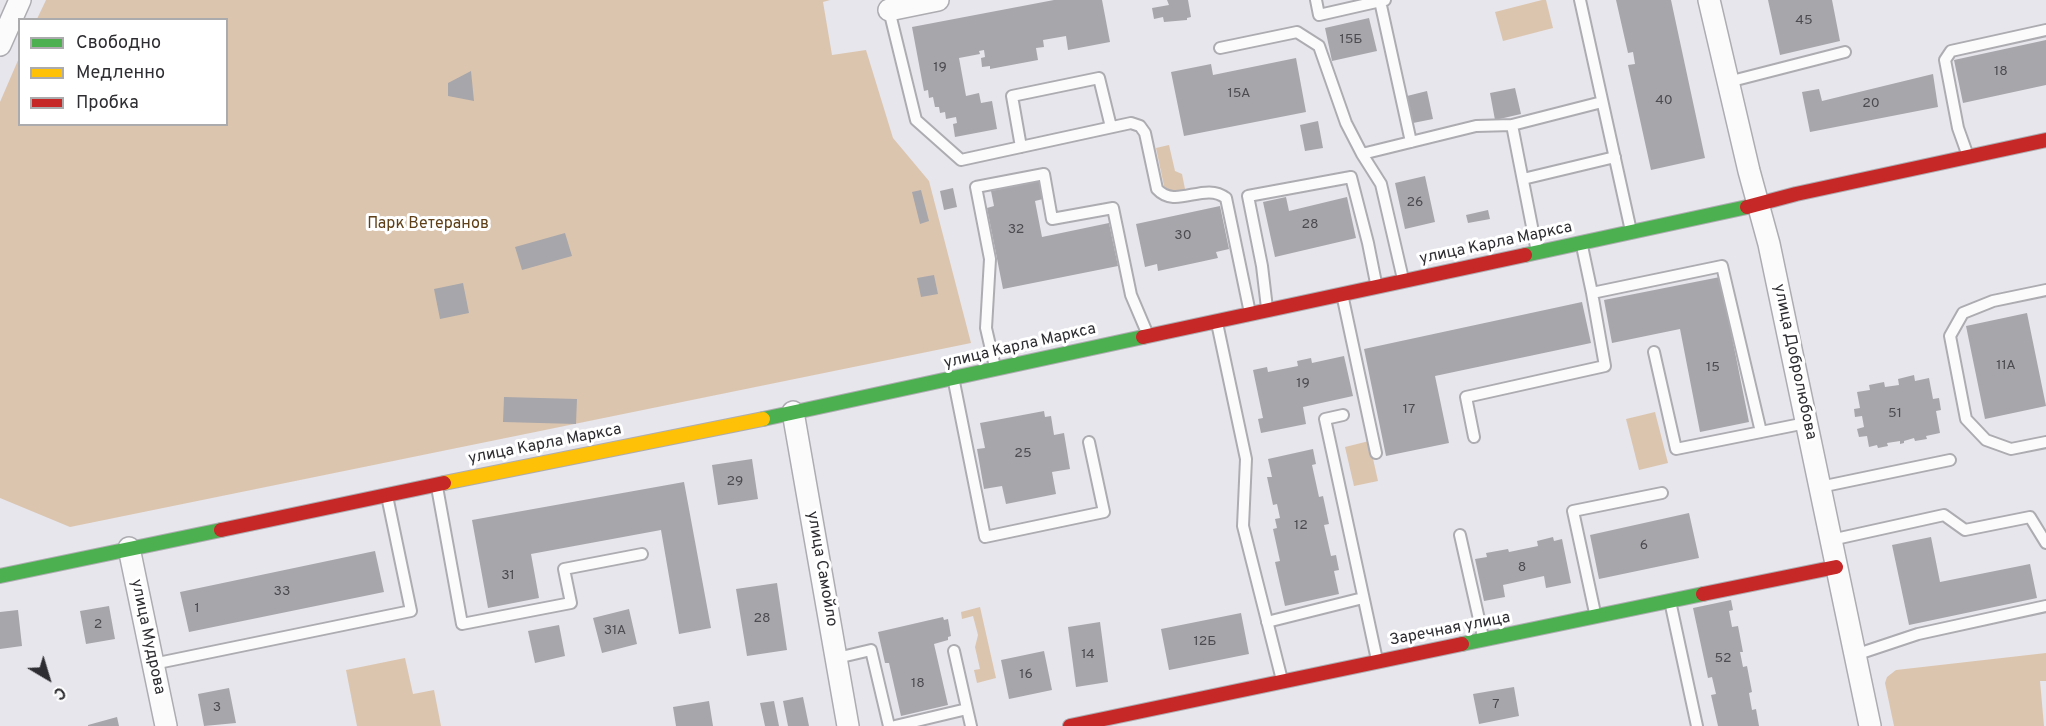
<!DOCTYPE html>
<html>
<head>
<meta charset="utf-8">
<style>
  body { margin:0 }
  #map { position:relative; width:2046px; height:726px; overflow:hidden; background:#e7e6ec; font-family:Overpass,sans-serif }
  canvas { display:block }
  .legend { position:absolute; left:18px; top:18px; width:210px; height:108px; box-sizing:border-box; background:#fff; border:2px solid #ababad; margin:0; padding:8px 10px; list-style:none; font-size:18px; color:#2e2d31 }
  .legend li { display:flex; align-items:center; gap:12px; height:30px }
  .legend b { width:30px; border:2px solid #ababad }
  .north { position:absolute; left:18px; top:648px; width:60px; height:60px; -webkit-text-stroke:4px #fff; paint-order:stroke; rotate:142deg; font-size:16px; font-weight:700; line-height:24px; text-align:center; color:#2e2d31 }
  .north::after { content:''; display:block; margin:auto; width:21px; height:27px; background:#2e2d31; clip-path:polygon(50% 0,100% 100%,50% 72%,0 100%) }
</style>
</head>
<body>
<div id="map">
<canvas width="2046" height="726"></canvas>
<ul class="legend">
<li><b style="height:8px;background:#4caf50"></b>Свободно</li>
<li><b style="height:8px;background:#ffc107"></b>Медленно</li>
<li><b style="height:8px;background:#c62828"></b>Пробка</li>
</ul>
<div class="north">С</div>
</div>
<script>
const c = document.querySelector('canvas').getContext('2d');
c.lineJoin = 'round';
function fill(path, color) { c.fillStyle = color; c.fill(path, 'evenodd'); }
function stroke(path, color, width, dash) { c.strokeStyle = color; c.lineWidth = width; c.lineCap = dash ? 'butt' : 'round'; c.setLineDash(dash || []); c.stroke(path); }
function write(font, color, halo, rows, align = 'center') {
  c.font = font + ' Overpass,sans-serif'; c.lineWidth = 6; c.setLineDash([]); c.textBaseline = 'middle'; c.strokeStyle = halo; c.fillStyle = color; for (const [text, x, y, turn = 0] of rows) {
    c.save(); c.translate(x, y); c.rotate((+turn || 0) * Math.PI / 180); c.textAlign = isNaN(turn) ? turn : align; if (halo) c.strokeText(text, 0, 0); c.fillText(text, 0, 0); c.restore();
  }
}
const green = new Path2D(`
  M 46,0 L 830,0 L 823,2 L 832,55 L 866,50 L 893,138 L 929,181 L 971,343 L 70,527 L 0,498 L 0,102 L 19,58 L 20,124 L 226,124 L 226,20 L 37,19 Z
  M 1542,0 L 1546,0 L 1553,28 L 1503,41 L 1495,12 Z
  M 1169,145 L 1175,171 L 1182,174 L 1185,189 C 1177,191 1169,194 1164,186 L 1156,148 Z
  M 1655,412 L 1668,463 L 1639,470 L 1626,419 Z
  M 1369,441 L 1378,481 L 1354,486 L 1345,447 Z
  M 980,607 L 996,678 L 977,683 L 974,670 L 980,669 L 975,647 L 978,635 L 973,616 L 962,619 L 961,612 Z
  M 2046,653 L 2046,681 L 2040,681 L 2044,726 L 1894,726 L 1885,683 L 1887,677 L 1896,670 Z
  M 405,658 L 413,694 L 434,690 L 441,726 L 357,726 L 346,670 Z`);
const building = new Path2D(`
  M 1054,0 L 1102,0 L 1110,42 L 1068,50 L 1066,36 L 1043,40 L 1044,47 L 1036,48 L 1038,60 L 990,69 L 990,66 L 982,67 L 981,58 L 985,57 L 984,50 L 979,51 L 980,54 L 959,58 L 966,96 L 979,93 L 981,103 L 992,101 L 997,129 L 955,137 L 953,124 L 957,123 L 956,117 L 946,119 L 945,112 L 940,113 L 939,107 L 935,107 L 933,97 L 929,98 L 928,90 L 924,91 L 912,27 Z
  M 1167,0 L 1188,0 L 1191,17 L 1187,18 L 1187,20 L 1164,22 L 1163,17 L 1154,19 L 1152,8 L 1169,5 Z
  M 1616,0 L 1671,0 L 1705,158 L 1651,170 L 1628,65 L 1635,64 L 1633,52 L 1628,53 Z
  M 1768,0 L 1832,0 L 1840,41 L 1780,55 Z
  M 1369,18 L 1377,51 L 1332,61 L 1325,28 Z
  M 2046,40 L 2046,85 L 1963,103 L 1954,60 Z
  M 1296,58 L 1306,112 L 1184,136 L 1171,72 L 1211,64 L 1213,75 Z
  M 471,71 L 474,101 L 448,96 L 448,83 Z
  M 1933,74 L 1938,107 L 1810,132 L 1802,92 L 1819,89 L 1822,101 Z
  M 1515,88 L 1521,114 L 1495,120 L 1490,93 Z
  M 1427,91 L 1433,119 L 1413,123 L 1407,96 Z
  M 1318,121 L 1323,148 L 1305,151 L 1300,125 Z
  M 1425,176 L 1435,222 L 1405,229 L 1395,183 Z
  M 1039,181 L 1043,199 L 1035,201 L 1042,237 L 1109,223 L 1118,266 L 1003,289 L 987,208 L 994,206 L 991,191 Z
  M 953,188 L 957,207 L 944,210 L 940,191 Z
  M 921,190 L 929,221 L 920,224 L 912,192 Z
  M 1286,197 L 1289,211 L 1347,197 L 1356,238 L 1275,257 L 1263,202 Z
  M 1220,206 L 1229,249 L 1216,252 L 1218,258 L 1158,271 L 1157,264 L 1145,267 L 1136,224 Z
  M 1488,210 L 1490,219 L 1468,223 L 1466,215 Z
  M 565,233 L 572,256 L 522,270 L 515,247 Z
  M 934,275 L 938,294 L 921,297 L 917,278 Z
  M 1720,277 L 1749,422 L 1700,432 L 1680,329 L 1612,343 L 1604,300 Z
  M 463,283 L 469,313 L 440,319 L 434,289 Z
  M 1582,302 L 1591,343 L 1435,376 L 1449,443 L 1386,456 L 1364,349 Z
  M 2027,313 L 2046,406 L 1985,419 L 1966,326 Z
  M 1344,356 L 1353,396 L 1303,407 L 1306,424 L 1261,433 L 1258,419 L 1263,418 L 1253,370 L 1267,367 L 1268,372 L 1298,366 L 1297,361 L 1311,358 L 1312,363 Z
  M 1914,375 L 1915,381 L 1929,378 L 1933,399 L 1939,398 L 1941,410 L 1936,411 L 1940,433 L 1926,436 L 1927,439 L 1915,441 L 1914,438 L 1904,441 L 1904,443 L 1900,444 L 1900,441 L 1887,443 L 1888,446 L 1878,448 L 1877,445 L 1869,447 L 1867,436 L 1859,437 L 1857,429 L 1864,427 L 1862,416 L 1855,417 L 1854,409 L 1860,408 L 1857,392 L 1870,390 L 1869,385 L 1884,382 L 1885,387 L 1899,385 L 1898,379 Z
  M 504,397 L 577,399 L 576,424 L 503,422 Z
  M 1044,411 L 1045,417 L 1051,416 L 1054,435 L 1064,433 L 1070,469 L 1052,472 L 1056,494 L 1006,504 L 1002,486 L 984,489 L 977,449 L 985,448 L 980,423 Z
  M 1313,449 L 1316,464 L 1312,465 L 1319,497 L 1323,496 L 1329,524 L 1324,525 L 1331,556 L 1336,555 L 1339,570 L 1334,571 L 1339,594 L 1285,606 L 1275,562 L 1280,561 L 1273,529 L 1277,528 L 1275,519 L 1280,518 L 1277,504 L 1273,505 L 1267,477 L 1272,477 L 1268,459 Z
  M 752,459 L 758,499 L 718,505 L 712,465 Z
  M 684,482 L 711,628 L 679,634 L 661,530 L 531,554 L 539,598 L 488,608 L 472,520 Z
  M 1689,513 L 1699,558 L 1599,579 L 1590,535 Z
  M 1553,537 L 1554,541 L 1562,539 L 1571,583 L 1546,588 L 1544,576 L 1503,585 L 1505,597 L 1484,601 L 1475,559 L 1487,557 L 1486,553 L 1508,549 L 1509,552 L 1538,546 L 1537,541 Z
  M 1931,537 L 1940,582 L 2030,564 L 2037,598 L 1909,625 L 1892,545 Z
  M 375,551 L 384,592 L 189,632 L 180,592 Z
  M 777,583 L 787,650 L 747,656 L 736,589 Z
  M 1731,600 L 1733,610 L 1729,611 L 1732,627 L 1738,626 L 1743,652 L 1740,652 L 1743,667 L 1747,666 L 1752,692 L 1749,693 L 1752,710 L 1756,709 L 1759,726 L 1718,726 L 1711,695 L 1716,694 L 1712,677 L 1708,678 L 1693,608 Z
  M 109,606 L 115,639 L 86,644 L 80,611 Z
  M 629,609 L 637,644 L 602,653 L 593,618 Z
  M 18,610 L 22,646 L 0,649 L 0,612 Z
  M 1241,613 L 1249,654 L 1169,670 L 1161,629 Z
  M 943,617 L 944,620 L 948,619 L 951,636 L 948,637 L 948,640 L 934,644 L 948,705 L 901,716 L 889,663 L 885,663 L 878,632 Z
  M 1100,622 L 1108,682 L 1076,687 L 1068,627 Z
  M 559,625 L 565,656 L 535,663 L 528,631 Z
  M 1044,651 L 1052,690 L 1009,699 L 1001,660 Z
  M 1514,687 L 1519,716 L 1479,724 L 1473,694 Z
  M 229,688 L 236,723 L 204,726 L 198,694 Z
  M 803,697 L 809,726 L 788,726 L 783,701 Z
  M 709,701 L 713,726 L 676,726 L 673,707 Z
  M 774,701 L 779,726 L 765,726 L 760,703 Z
  M 117,717 L 119,726 L 88,726 L 88,725 Z`);
const lane = new Path2D(`
  M 1316,0 L 1319,15 L 1385,0
  M 1580,0 L 1631,231
  M 1380,1 L 1411,142
  M 889,10 L 916,120 L 961,160 L 1131,123 L 1140,126 L 1145,133 L 1157,189 C 1176,210 1204,181 1226,198 L 1250,313
  M 1220,48 L 1297,32 L 1319,46 L 1346,123 L 1362,154 L 1381,184 L 1403,279
  M 1728,82 L 1845,52
  M 1512,125 L 1537,252
  M 1021,147 L 1012,96 L 1099,78 L 1111,127
  M 1362,154 L 1476,126 L 1512,125 L 1602,102
  M 1968,156 L 1958,128 L 1945,60 L 1951,51 L 2046,30
  M 1523,179 L 1615,157
  M 1582,246 L 1592,293
  M 2046,290 L 1993,301 L 1963,313 L 1950,336 L 1966,419 L 1986,440 L 2011,449 L 2046,442
  M 1342,294 L 1376,453
  M 1267,308 L 1262,266 L 1248,196 L 1351,177 L 1368,243 L 1376,283
  M 1217,323 L 1246,459 L 1243,526 L 1282,680
  M 1654,352 L 1676,449 L 1806,423
  M 995,367 L 986,328 L 990,259 L 976,187 L 1044,174 L 1052,219 L 1113,208 L 1131,295 L 1148,335
  M 954,382 L 985,537 L 1104,512 L 1089,442
  M 1343,415 L 1325,419 L 1377,660
  M 1474,437 L 1466,397 L 1605,366 L 1592,293 L 1722,266 L 1761,432
  M 437,487 L 462,624 L 571,603 L 564,569 L 642,554
  M 1820,487 L 1950,460
  M 1460,535 L 1483,637
  M 1831,540 L 1944,515 L 1965,530 L 2030,517 L 2046,543
  M 1670,601 L 1697,726
  M 1595,613 L 1573,511 L 1662,493
  M 1267,622 L 1363,598
  M 954,651 L 971,726
  M 1855,655 L 1918,634 L 2046,606
  M 837,658 L 871,650 L 889,726
  M 153,664 L 411,611 L 387,496
  M 895,726 L 967,709`);
const street = new Path2D(`
  M 1709,0 L 1749,171 L 1769,244 L 1870,726
  M 889,10 L 938,0
  M 0,45 L 20,0
  M 793,412 L 848,726
  M 129,548 L 166,726`);
const fast = new Path2D(`
  M 1525,255 L 1747,207
  M 763,419 L 1143,337
  M 0,576 L 221,530
  M 1462,644 L 1703,594`);
const slow = new Path2D(`
  M 444,483 L 763,419`);
const jam = new Path2D(`
  M 1747,207 L 1796,194 L 2046,140
  M 1143,337 L 1525,255
  M 221,530 L 444,483
  M 1703,594 L 1836,567
  M 1070,726 L 1462,644`);
const numberNames = [
  ["45",1804,21],
  ["15Б",1351,40],
  ["19",940,68],
  ["18",2001,72],
  ["15А",1239,94],
  ["40",1664,101],
  ["20",1871,104],
  ["26",1415,203],
  ["28",1310,225],
  ["32",1016,230],
  ["30",1183,236],
  ["11А",2006,366],
  ["15",1713,368],
  ["19",1303,384],
  ["17",1409,410],
  ["51",1895,414],
  ["25",1023,454],
  ["29",735,482],
  ["12",1301,526],
  ["6",1644,546],
  ["8",1522,568],
  ["31",508,576],
  ["33",282,592],
  ["1",197,609],
  ["28",762,619],
  ["2",98,625],
  ["31А",615,631],
  ["12Б",1205,642],
  ["14",1088,655],
  ["52",1723,659],
  ["16",1026,675],
  ["18",918,684],
  ["7",1496,705],
  ["3",217,708]
];
const parkNames = [
  ["Парк Ветеранов",428,225]
];
const streetNames = [
  ["улица Карла Маркса",1496,244,-12],
  ["улица Карла Маркса",1020,347,-13],
  ["улица Добролюбова",1794,362,78],
  ["улица Карла Маркса",545,445,-11],
  ["улица Самойло",821,569,80],
  ["Заречная улица",1450,630,-11],
  ["улица Мудрова",147,637,78]
];
fill(green, '#dbc5af');
fill(building, '#a7a6ab');
stroke(lane, '#adacb1', 14);
stroke(street, '#adacb1', 24);
stroke(fast, '#adacb1', 16);
stroke(slow, '#adacb1', 16);
stroke(jam, '#adacb1', 16);
stroke(lane, '#fbfbfc', 10);
stroke(street, '#fbfbfc', 21);
stroke(fast, '#4caf50', 14);
stroke(slow, '#ffc107', 14);
stroke(jam, '#c62828', 14);
write('14px', '#4c4b50', null, numberNames);
write('16px', '#5f4018', '#fff', parkNames);
write('16px', '#2e2d31', '#fff', streetNames);
</script>
</body>
</html>
